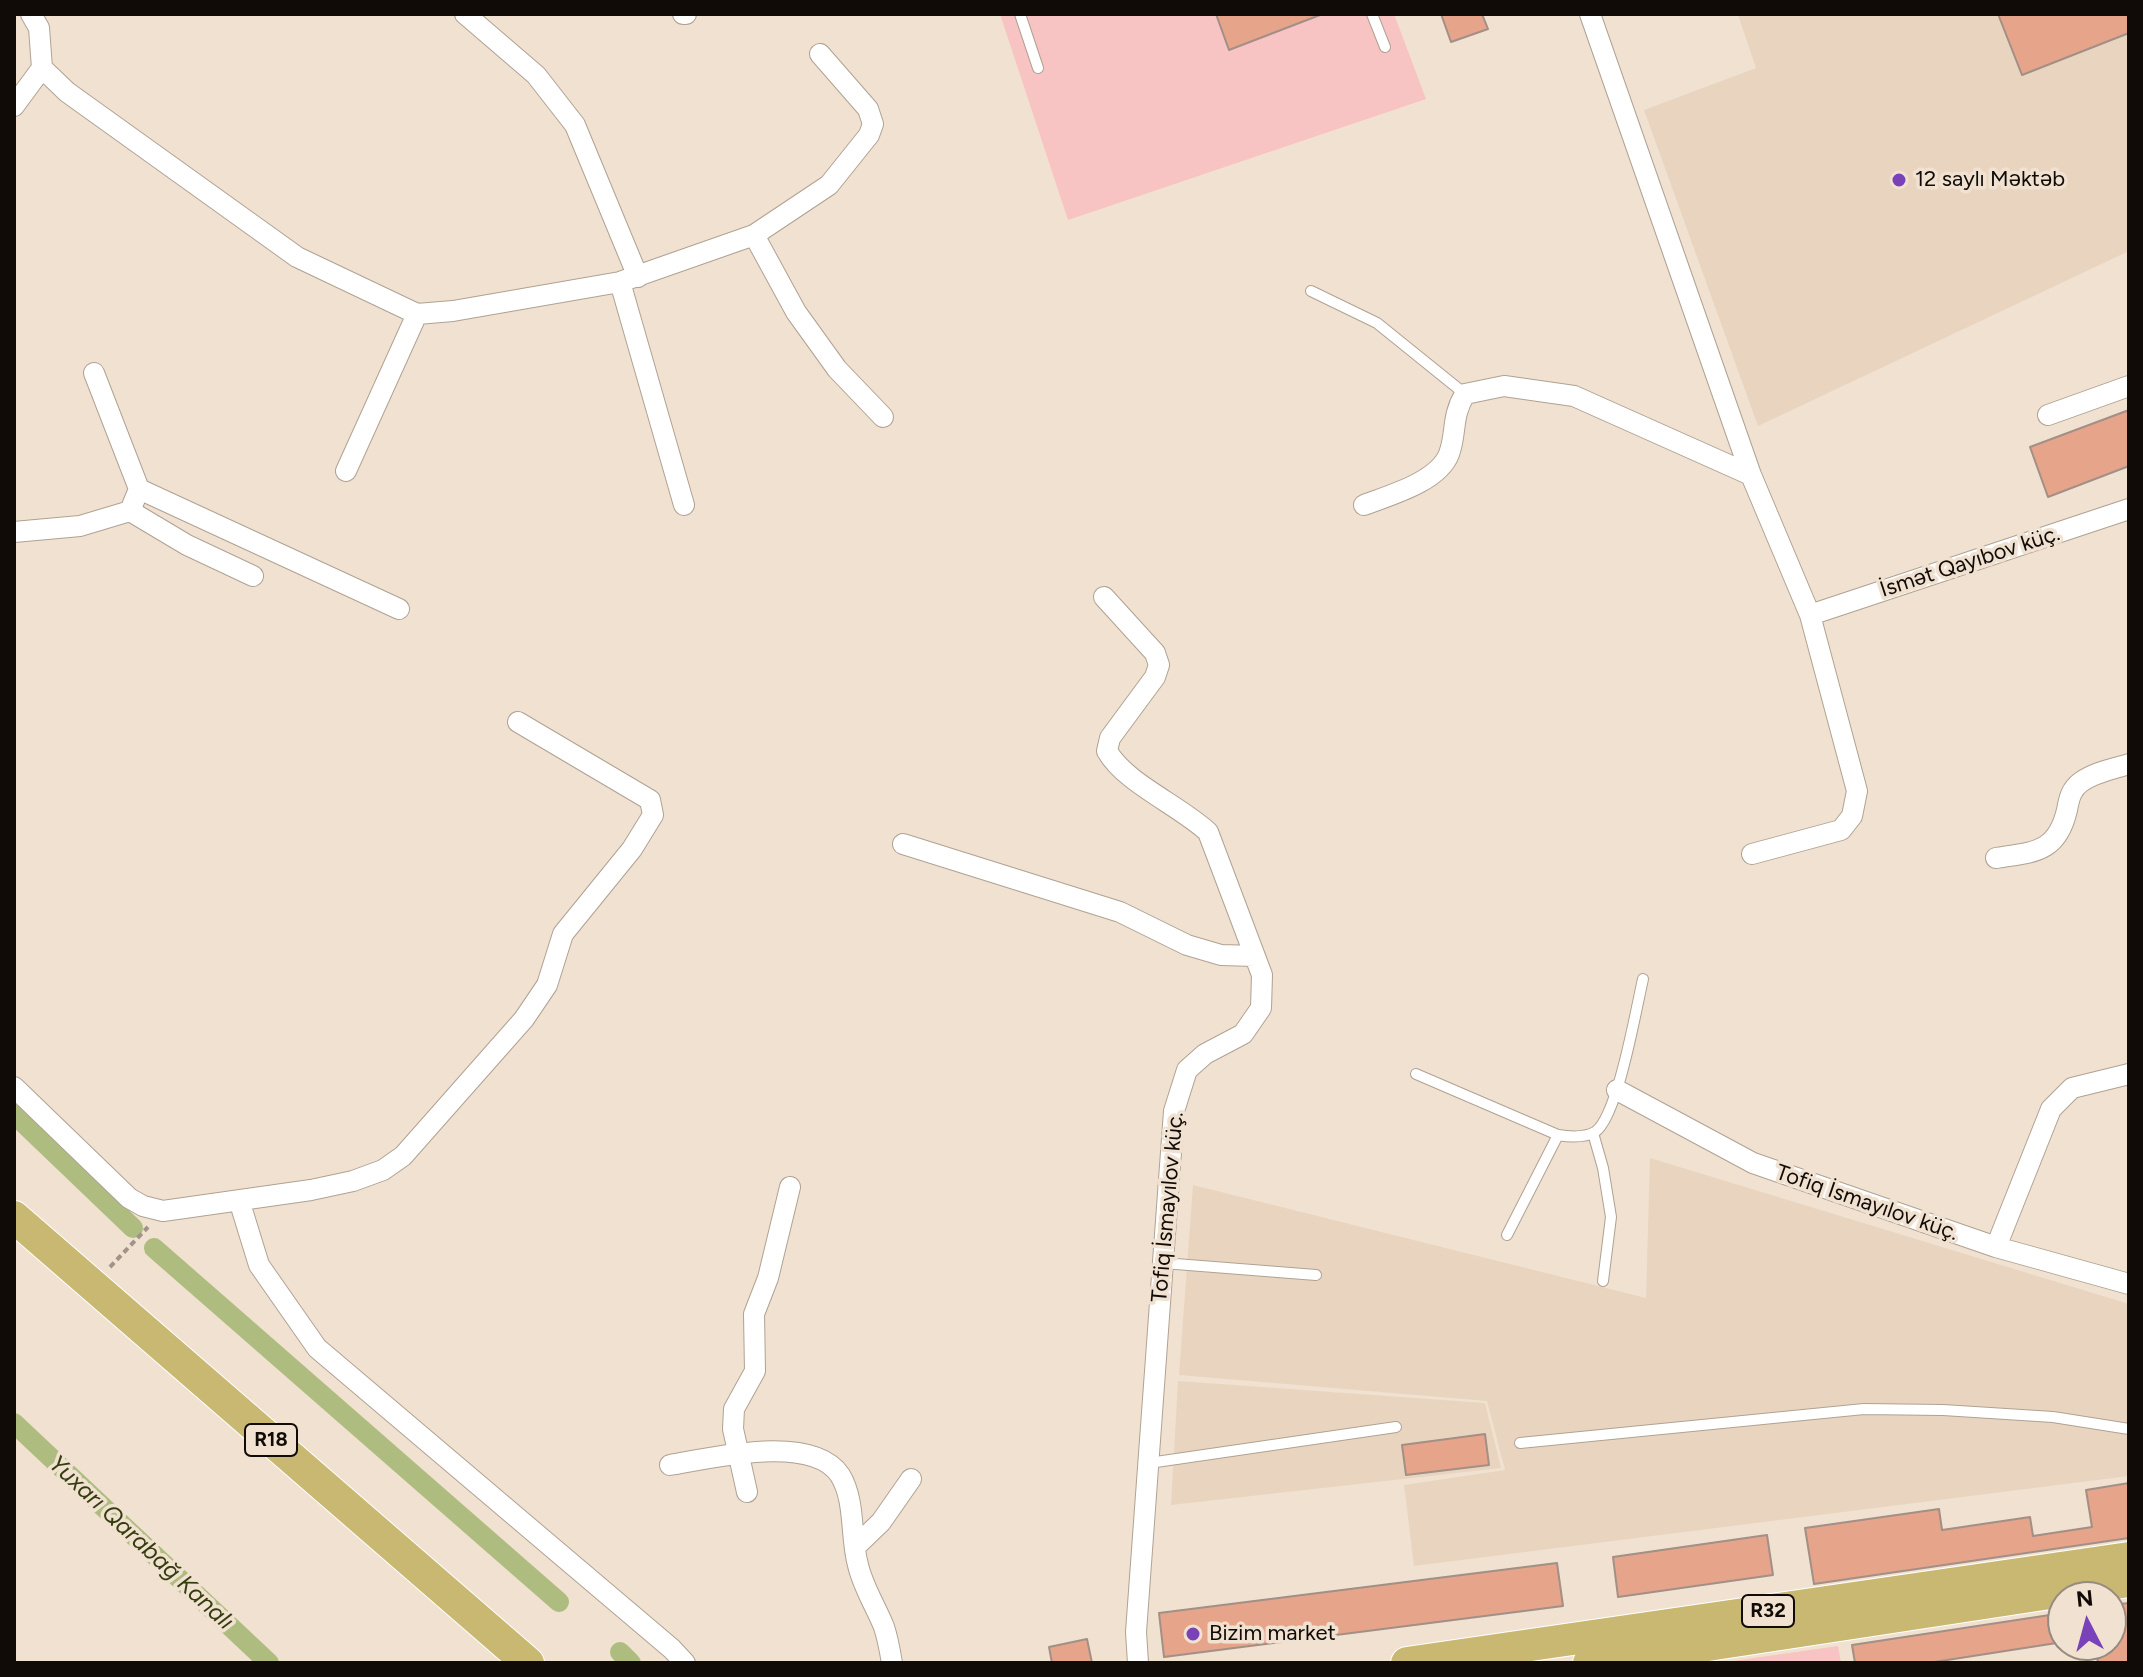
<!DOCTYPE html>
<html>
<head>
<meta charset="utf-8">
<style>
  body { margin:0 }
  #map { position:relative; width:2143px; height:1677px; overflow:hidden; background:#f0e1d1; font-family:Figtree,sans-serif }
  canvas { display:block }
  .frame { position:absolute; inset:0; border:16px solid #100b06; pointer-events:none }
  .north { position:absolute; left:2047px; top:1581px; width:80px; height:80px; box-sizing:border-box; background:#f0e1d1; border:2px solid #968b80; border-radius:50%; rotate:354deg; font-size:22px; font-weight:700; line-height:32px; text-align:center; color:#100b06 }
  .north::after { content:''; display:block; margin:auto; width:28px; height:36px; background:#7a42b9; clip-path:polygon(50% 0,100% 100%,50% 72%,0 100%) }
</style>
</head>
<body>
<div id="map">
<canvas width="2143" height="1677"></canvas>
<div class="frame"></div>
<div class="north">N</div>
</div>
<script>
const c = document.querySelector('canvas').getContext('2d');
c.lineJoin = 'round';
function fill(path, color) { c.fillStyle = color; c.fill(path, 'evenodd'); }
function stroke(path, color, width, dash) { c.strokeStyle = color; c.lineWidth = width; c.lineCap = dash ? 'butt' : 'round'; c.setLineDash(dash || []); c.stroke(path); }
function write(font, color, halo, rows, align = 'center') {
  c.font = font + ' Figtree,sans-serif'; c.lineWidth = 7; c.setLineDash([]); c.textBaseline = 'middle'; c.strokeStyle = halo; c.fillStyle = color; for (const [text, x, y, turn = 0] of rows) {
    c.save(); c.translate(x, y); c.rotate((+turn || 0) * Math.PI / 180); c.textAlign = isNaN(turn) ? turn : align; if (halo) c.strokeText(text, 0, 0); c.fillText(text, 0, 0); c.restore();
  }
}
const built = new Path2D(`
  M 1741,14 L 2129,14 L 2129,251 L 1758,426 L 1644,110 L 1756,68 L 1738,15 Z
  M 1650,1158 L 2129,1304 L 2129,1476 L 1414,1566 L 1404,1485 L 1505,1470 L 1487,1401 L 1179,1375 L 1193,1185 L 1646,1298 Z
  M 1178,1381 L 1485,1403 L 1501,1468 L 1171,1505 Z`);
const green = new Path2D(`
  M 1000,14 L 1394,14 L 1426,99 L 1068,220 Z
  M 1838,1646 L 1841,1663 L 1719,1663 Z`);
const canal = new Path2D(`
  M 14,1114 L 133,1228
  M 154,1248 L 559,1602
  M 14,1423 L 269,1663
  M 620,1652 L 631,1663`);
const building = new Path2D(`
  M 1216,14 L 1319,14 L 1320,15 L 1229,50 Z
  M 1441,14 L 1482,14 L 1488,29 L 1451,42 Z
  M 1998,14 L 2129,14 L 2129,33 L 2022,75 Z
  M 2129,410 L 2129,466 L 2048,497 L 2030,447 Z
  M 1485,1434 L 1489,1465 L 1406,1475 L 1402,1445 Z
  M 2129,1483 L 2129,1538 L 1814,1584 L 1805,1528 L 1939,1509 L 1942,1530 L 2030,1517 L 2033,1536 L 2092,1527 L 2086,1490 Z
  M 1767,1535 L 1773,1575 L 1618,1597 L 1613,1557 Z
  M 1557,1563 L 1563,1606 L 1164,1657 L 1159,1613 Z
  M 2129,1603 L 2129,1663 L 2098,1663 L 2095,1645 L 2111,1645 L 2111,1605 Z
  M 2063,1613 L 2063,1642 L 1928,1663 L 1855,1663 L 1852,1645 Z
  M 1087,1639 L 1092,1663 L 1052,1663 L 1049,1647 Z`);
const path = new Path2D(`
  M 110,1267 L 148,1227`);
const service = new Path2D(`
  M 1020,14 L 1038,68
  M 1372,14 L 1385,47
  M 1311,291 L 1377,323 L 1465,394
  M 1416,1074 L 1558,1135 C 1570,1137 1584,1138 1595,1132 C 1618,1116 1636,1009 1643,979
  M 1593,1133 L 1603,1168 L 1611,1217 L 1603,1281
  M 1507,1235 L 1558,1135
  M 1163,1263 L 1316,1275
  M 1520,1443 L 1864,1409 L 1943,1410 L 2053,1417 L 2129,1429
  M 1149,1463 L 1396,1427`);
const minor = new Path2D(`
  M 31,14 L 39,28 L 42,68 L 67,92 L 297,257 L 417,314 L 453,311 L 620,282 L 754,235 L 829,185 L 869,135 L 873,124 L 868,109 L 820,54
  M 465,14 L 536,75 L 575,125 L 638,277
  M 683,14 L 686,14
  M 1590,14 L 1751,475
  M 14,106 L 42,68
  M 754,235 L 796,312 L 837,369 L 883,417
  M 620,282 L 684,505
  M 2048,415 L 2129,386
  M 346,471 L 417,314
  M 139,489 L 399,609
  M 1364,505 C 1390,495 1438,482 1449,454 C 1457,432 1451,417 1465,394 L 1504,386 L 1574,396 L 1751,475 L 1810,615 L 1857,791 L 1852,816 L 1841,830 L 1752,854
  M 130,511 L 187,545 L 253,576
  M 14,532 L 80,526 L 130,511 L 139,489 L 94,373
  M 1104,597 L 1155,653 L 1159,665 L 1155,677 L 1110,738 L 1107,751 C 1125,783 1179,805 1208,832 L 1262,975 L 1261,1008 L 1243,1034 L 1205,1054 L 1187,1070 L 1174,1111 L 1136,1632 L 1138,1663
  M 1810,615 L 2129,509
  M 903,844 L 1120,912 L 1187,945 L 1221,955 L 1255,956
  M 1996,858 C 2034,852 2057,853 2067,810 C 2069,799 2071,789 2081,782 C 2095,772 2113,769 2129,764
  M 14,1087 L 129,1198 L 143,1206 L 163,1211 L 311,1190 L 353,1181 L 383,1170 L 403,1156 L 524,1019 L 547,985 L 563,934 L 632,849 L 653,815 L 650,800 L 518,722
  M 1617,1090 L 1753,1163 L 1996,1247 L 2129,1284
  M 239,1200 L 259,1265 L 317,1348 L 672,1649 L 685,1663
  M 1996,1247 L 2051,1109 L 2072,1088 L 2129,1074
  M 670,1465 C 712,1458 812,1433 840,1475 C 856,1501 850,1537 858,1565 C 863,1587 876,1607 884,1627 C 888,1639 890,1651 892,1663
  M 747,1492 L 733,1429 L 734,1409 L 755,1371 L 754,1314 L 768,1278 L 790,1187
  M 855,1547 L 881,1522 L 911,1479`);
const primary = new Path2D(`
  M 14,1217 L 528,1663
  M 1407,1663 L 2129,1558
  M 1589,1663 L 2129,1581`);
const markers = [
  [1899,180,8,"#7a42b9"],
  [1193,1634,8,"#7a42b9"]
];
const shields = [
  [271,1440,52],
  [1768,1611,52]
];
const shieldNames = [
  ["R18",271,1440],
  ["R32",1768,1611]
];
const poiNames = [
  ["12 saylı Məktəb",1915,180],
  ["Bizim market",1209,1634]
];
const streetNames = [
  ["İsmət Qayıbov küç.",1970,562,-18],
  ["Tofiq İsmayılov küç.",1867,1203,19],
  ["Tofiq İsmayılov küç.",1168,1207,-85]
];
const waterNames = [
  ["Yuxarı Qarabağ Kanalı",141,1543,43]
];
fill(built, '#e9d5bf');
fill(green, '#f8c3c3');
stroke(canal, '#aebd7f', 20);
fill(building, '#e6a58b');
stroke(building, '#a28f86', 2);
stroke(service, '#b0a293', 12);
stroke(minor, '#b0a293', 22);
stroke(primary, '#fff', 34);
stroke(path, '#a09488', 4, [6, 4]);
stroke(service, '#fff', 10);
stroke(minor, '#fff', 20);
stroke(primary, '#c8b871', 32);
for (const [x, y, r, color] of markers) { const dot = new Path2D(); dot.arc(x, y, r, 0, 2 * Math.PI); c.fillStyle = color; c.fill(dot); stroke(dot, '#f0e1d1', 3); }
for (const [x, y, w] of shields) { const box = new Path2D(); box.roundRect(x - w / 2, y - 16, w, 32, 6); c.fillStyle = '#f0e1d1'; c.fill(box); stroke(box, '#100b06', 2); }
write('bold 20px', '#100b06', null, shieldNames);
write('22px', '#100b06', '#f0e1d1', poiNames, 'left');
write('22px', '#100b06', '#f0e1d1', streetNames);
write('italic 24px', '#343d0e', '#f0e1d1', waterNames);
</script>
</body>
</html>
